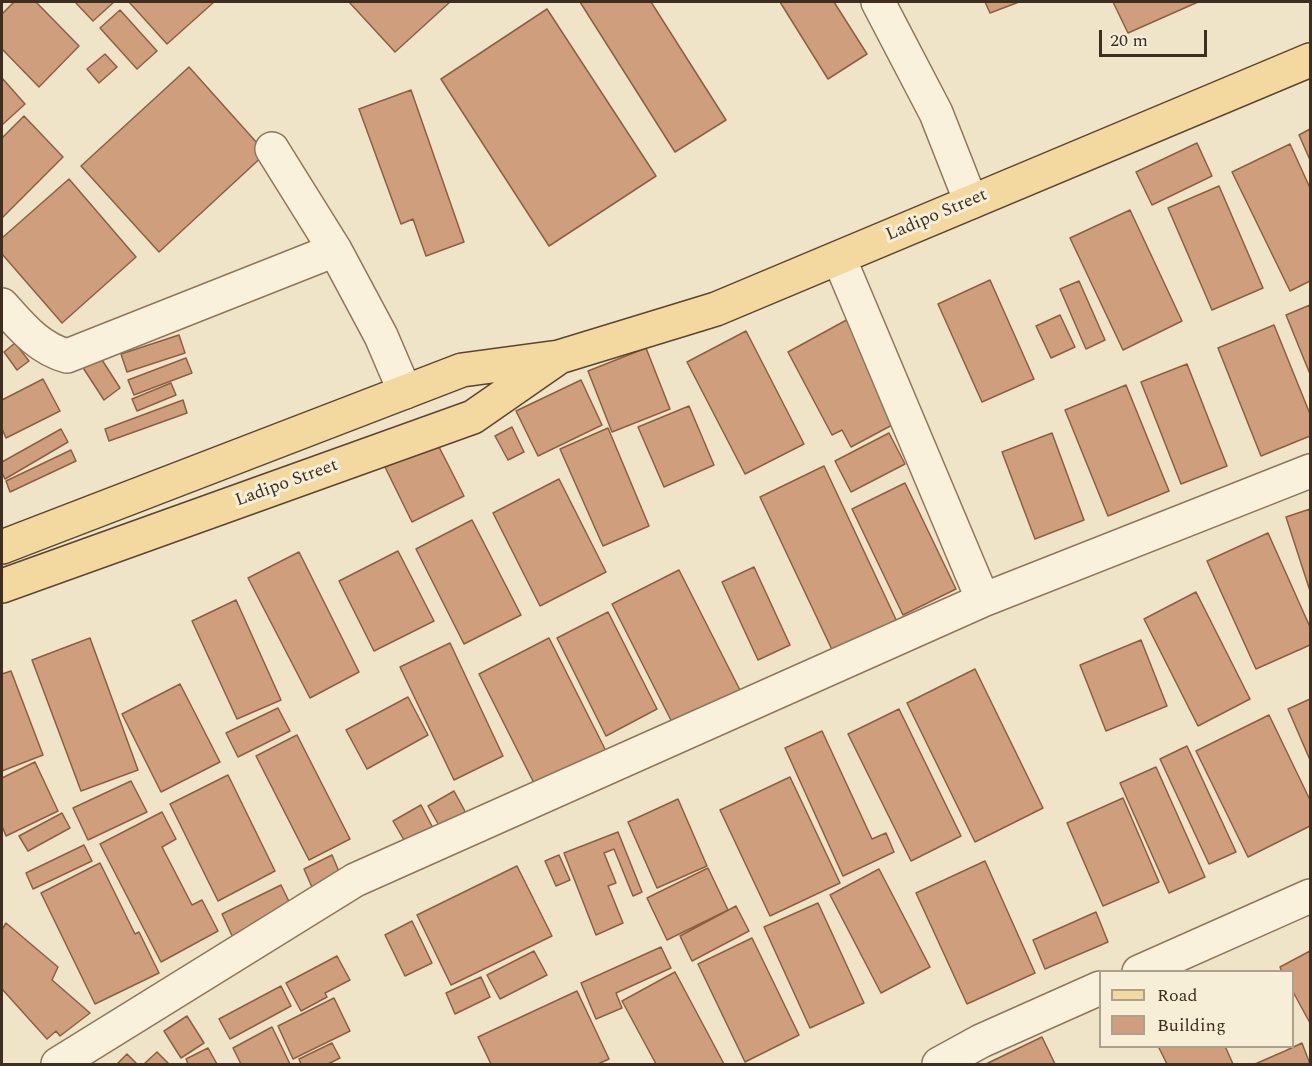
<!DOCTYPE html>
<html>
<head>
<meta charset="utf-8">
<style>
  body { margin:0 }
  #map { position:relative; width:1312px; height:1066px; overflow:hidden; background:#f0e4c8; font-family:Spectral,serif }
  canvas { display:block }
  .frame { position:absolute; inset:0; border:3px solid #3d2e20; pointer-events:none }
  .legend { position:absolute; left:1099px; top:970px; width:195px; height:78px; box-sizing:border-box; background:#f7eed8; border:2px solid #ada18e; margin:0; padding:8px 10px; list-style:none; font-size:18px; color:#3d2e20 }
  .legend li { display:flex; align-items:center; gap:12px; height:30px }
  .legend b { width:30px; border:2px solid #ada18e }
  .scale { position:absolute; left:1099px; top:30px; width:108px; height:27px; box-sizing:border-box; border:3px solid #3d2e20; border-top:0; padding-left:8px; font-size:18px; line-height:21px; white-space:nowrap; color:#3d2e20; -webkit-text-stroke:4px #f7eed8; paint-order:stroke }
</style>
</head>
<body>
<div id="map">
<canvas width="1312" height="1066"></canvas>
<div class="frame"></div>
<ul class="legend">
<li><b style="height:8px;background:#f3d9a0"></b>Road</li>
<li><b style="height:16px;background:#cf9f7d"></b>Building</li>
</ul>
<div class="scale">20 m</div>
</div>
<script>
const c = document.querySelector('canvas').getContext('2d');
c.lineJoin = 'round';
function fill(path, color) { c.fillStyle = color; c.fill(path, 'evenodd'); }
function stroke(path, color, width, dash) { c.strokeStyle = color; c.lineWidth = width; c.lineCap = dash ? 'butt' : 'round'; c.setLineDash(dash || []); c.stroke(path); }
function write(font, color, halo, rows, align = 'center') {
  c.font = font + ' Spectral,serif'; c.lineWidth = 6; c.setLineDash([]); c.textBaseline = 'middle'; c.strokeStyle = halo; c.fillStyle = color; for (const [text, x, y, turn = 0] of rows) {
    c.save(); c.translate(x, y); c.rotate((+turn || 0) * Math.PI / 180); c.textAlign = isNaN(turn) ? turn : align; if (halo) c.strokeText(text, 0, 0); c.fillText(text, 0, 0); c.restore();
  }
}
const building = new Path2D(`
  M 14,2 L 36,2 L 79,46 L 39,87 L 2,49 L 2,14 Z
  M 75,2 L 114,2 L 93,21 Z
  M 129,2 L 214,2 L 167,44 Z
  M 349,2 L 450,2 L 395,52 Z
  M 580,2 L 651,2 L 726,120 L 675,152 Z
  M 780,2 L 834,2 L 867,54 L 828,79 Z
  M 985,2 L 1019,2 L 990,13 Z
  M 1113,2 L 1198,2 L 1128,33 Z
  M 547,9 L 656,176 L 549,246 L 441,79 Z
  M 120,10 L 157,51 L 137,69 L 100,28 Z
  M 105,54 L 117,67 L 99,83 L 87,69 Z
  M 189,67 L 266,153 L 159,252 L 81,166 Z
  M 2,78 L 25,104 L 2,125 Z
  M 411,90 L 464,242 L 426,256 L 413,219 L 401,224 L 359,109 Z
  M 24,116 L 63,157 L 2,218 L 2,138 Z
  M 1310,129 L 1310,160 L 1299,135 Z
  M 1197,143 L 1212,176 L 1152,205 L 1136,172 Z
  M 1290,144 L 1310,188 L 1310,281 L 1290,291 L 1232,172 Z
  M 69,179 L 136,257 L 62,323 L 2,254 L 2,238 Z
  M 1219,186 L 1263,288 L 1212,310 L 1168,208 Z
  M 1130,210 L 1182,321 L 1123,350 L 1070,238 Z
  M 990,280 L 1034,379 L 982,402 L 938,304 Z
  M 1079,281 L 1105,340 L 1086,349 L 1060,289 Z
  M 1310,305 L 1310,374 L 1286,315 Z
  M 1060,315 L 1075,347 L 1051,358 L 1036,326 Z
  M 852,317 L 894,424 L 851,447 L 842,430 L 832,435 L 788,352 Z
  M 1274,325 L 1310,414 L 1310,436 L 1261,456 L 1218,348 Z
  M 746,331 L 804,444 L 745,474 L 687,362 Z
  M 179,335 L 185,353 L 127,372 L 121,354 Z
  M 15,343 L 29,361 L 17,370 L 4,352 Z
  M 646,348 L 670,409 L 612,432 L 588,371 Z
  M 95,349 L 120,388 L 104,400 L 78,360 Z
  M 186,358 L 192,373 L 134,395 L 128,380 Z
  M 1187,364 L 1227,466 L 1181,484 L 1141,382 Z
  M 43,379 L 60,411 L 6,438 L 2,429 L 2,400 Z
  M 581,380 L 602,425 L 538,456 L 516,411 Z
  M 171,383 L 176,395 L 137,411 L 132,399 Z
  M 1126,385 L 1169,491 L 1108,516 L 1065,410 Z
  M 183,400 L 187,413 L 109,441 L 105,429 Z
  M 689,406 L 714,465 L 664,487 L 638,427 Z
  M 512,427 L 524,452 L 508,460 L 495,436 Z
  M 608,428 L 649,526 L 603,546 L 560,449 Z
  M 61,429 L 68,442 L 5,479 L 2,473 L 2,462 Z
  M 889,433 L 905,464 L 851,492 L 835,461 Z
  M 1052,433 L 1084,520 L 1035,539 L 1002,452 Z
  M 436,441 L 464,496 L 412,522 L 385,467 Z
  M 71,450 L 76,461 L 10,492 L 6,481 Z
  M 824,466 L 899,626 L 835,656 L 760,497 Z
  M 559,479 L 606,572 L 540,606 L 493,513 Z
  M 905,483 L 956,589 L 903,615 L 852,509 Z
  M 1310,509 L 1310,591 L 1286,517 Z
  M 472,520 L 521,615 L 464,644 L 416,549 Z
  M 1268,533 L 1310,627 L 1310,645 L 1256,669 L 1207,561 Z
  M 398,551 L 434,621 L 374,651 L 339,581 Z
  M 299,552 L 359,672 L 310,698 L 248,578 Z
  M 754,567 L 790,645 L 758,660 L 722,582 Z
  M 679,570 L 743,696 L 676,730 L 612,604 Z
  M 1196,592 L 1250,699 L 1198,726 L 1144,619 Z
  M 236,600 L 281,700 L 237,719 L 192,621 Z
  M 608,612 L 657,709 L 606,736 L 557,638 Z
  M 90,638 L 138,770 L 81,791 L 32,660 Z
  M 549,638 L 611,761 L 541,797 L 479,674 Z
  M 1141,640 L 1167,706 L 1106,731 L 1080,665 Z
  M 450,643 L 503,756 L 454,780 L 400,667 Z
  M 975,669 L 1043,808 L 975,842 L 907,703 Z
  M 11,671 L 43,755 L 2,771 L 2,674 Z
  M 180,684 L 220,762 L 161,792 L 122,714 Z
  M 408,697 L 428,735 L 367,769 L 346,730 Z
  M 1310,699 L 1310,760 L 1288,709 Z
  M 278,708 L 290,731 L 238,757 L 226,733 Z
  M 899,709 L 961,836 L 911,861 L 848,734 Z
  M 1269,715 L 1310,800 L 1310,826 L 1248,857 L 1196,751 Z
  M 822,731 L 872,839 L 886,833 L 894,852 L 843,876 L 785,748 Z
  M 297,735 L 350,839 L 309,860 L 256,756 Z
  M 1187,746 L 1236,852 L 1209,864 L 1160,759 Z
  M 35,762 L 58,811 L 6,836 L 2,826 L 2,778 Z
  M 1156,767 L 1205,877 L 1169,893 L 1120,783 Z
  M 228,775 L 275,871 L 218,901 L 170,804 Z
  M 790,777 L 840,883 L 770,916 L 720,810 Z
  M 131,781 L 147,812 L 88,840 L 73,808 Z
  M 454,791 L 467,815 L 441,829 L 428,806 Z
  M 1123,798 L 1159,882 L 1103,906 L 1067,823 Z
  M 678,799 L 707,866 L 657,888 L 628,822 Z
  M 421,805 L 435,832 L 408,847 L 393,821 Z
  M 162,812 L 176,839 L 162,847 L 192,905 L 202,900 L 218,931 L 161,962 L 100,844 Z
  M 62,813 L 70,828 L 28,851 L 19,836 Z
  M 618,832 L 642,892 L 633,896 L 614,849 L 604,853 L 616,883 L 608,886 L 623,923 L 596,935 L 564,853 Z
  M 84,845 L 92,861 L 33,889 L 26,873 Z
  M 332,855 L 343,881 L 315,894 L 304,869 Z
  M 559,855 L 570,880 L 556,886 L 545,861 Z
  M 985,861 L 1035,973 L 967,1004 L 916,893 Z
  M 100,863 L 135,934 L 139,932 L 159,973 L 95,1004 L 41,893 Z
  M 517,866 L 552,936 L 451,985 L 417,915 Z
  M 708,868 L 728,910 L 667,940 L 647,898 Z
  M 879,869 L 930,967 L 881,993 L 830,895 Z
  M 281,885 L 294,912 L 234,940 L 222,914 Z
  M 818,903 L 864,1003 L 810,1028 L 764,927 Z
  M 736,906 L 749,931 L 692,961 L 680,936 Z
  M 1096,912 L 1108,942 L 1045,969 L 1033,940 Z
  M 412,921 L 432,963 L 405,976 L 385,935 Z
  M 6,923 L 58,967 L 52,980 L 90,1013 L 60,1036 L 56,1031 L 47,1039 L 2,989 L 2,926 L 3,928 Z
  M 752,938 L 799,1035 L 745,1062 L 698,964 Z
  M 661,947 L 671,968 L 616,993 L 622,1008 L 596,1019 L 581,983 Z
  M 534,951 L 547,975 L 500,999 L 487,975 Z
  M 1310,951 L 1310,1023 L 1292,990 L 1292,972 L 1282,972 L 1280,967 Z
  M 337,956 L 350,980 L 325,993 L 327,997 L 301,1011 L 286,983 Z
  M 675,972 L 724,1064 L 656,1064 L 622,1001 Z
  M 481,977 L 490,997 L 455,1014 L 446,993 Z
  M 281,986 L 291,1006 L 230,1039 L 219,1019 Z
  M 577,991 L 609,1059 L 598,1064 L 491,1064 L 478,1037 Z
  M 334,998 L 350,1031 L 293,1059 L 278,1026 Z
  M 187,1016 L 204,1043 L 181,1058 L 164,1031 Z
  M 272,1027 L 290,1064 L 241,1064 L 233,1048 Z
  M 1042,1037 L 1055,1064 L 986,1064 Z
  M 332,1043 L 340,1058 L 328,1064 L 301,1064 L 299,1059 Z
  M 1302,1043 L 1310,1064 L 1255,1064 L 1285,1051 Z
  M 1158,1046 L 1225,1046 L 1233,1064 L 1167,1064 Z
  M 208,1048 L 217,1064 L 188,1064 L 186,1059 Z
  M 157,1052 L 169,1064 L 144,1064 Z
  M 127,1054 L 137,1064 L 117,1064 Z`);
const minor = new Path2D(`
  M 878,2 L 936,113 L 971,202
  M 272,149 L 335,250 L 381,336 L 405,392
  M 839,258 L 983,600
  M 2,305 C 21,326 38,348 67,356 L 335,250
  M 1139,972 L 1310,896
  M 58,1064 L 355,880 L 983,600 L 1310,471
  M 939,1064 L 981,1041 L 1100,988`);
const major = new Path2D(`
  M 2,547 L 462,370 L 559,357 L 716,309 L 1310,60
  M 2,586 L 473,417 L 555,360`);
const streetNames = [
  ["Ladipo Street",937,216,-23],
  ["Ladipo Street",287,484,-20]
];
fill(building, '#cf9f7d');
stroke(building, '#8d5f41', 1.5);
stroke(minor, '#8d765c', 36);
stroke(major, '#5b4430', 36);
stroke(minor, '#faf1dc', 33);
stroke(major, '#f3d9a0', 33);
write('18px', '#3d2e20', '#f7eed8', streetNames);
</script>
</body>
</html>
